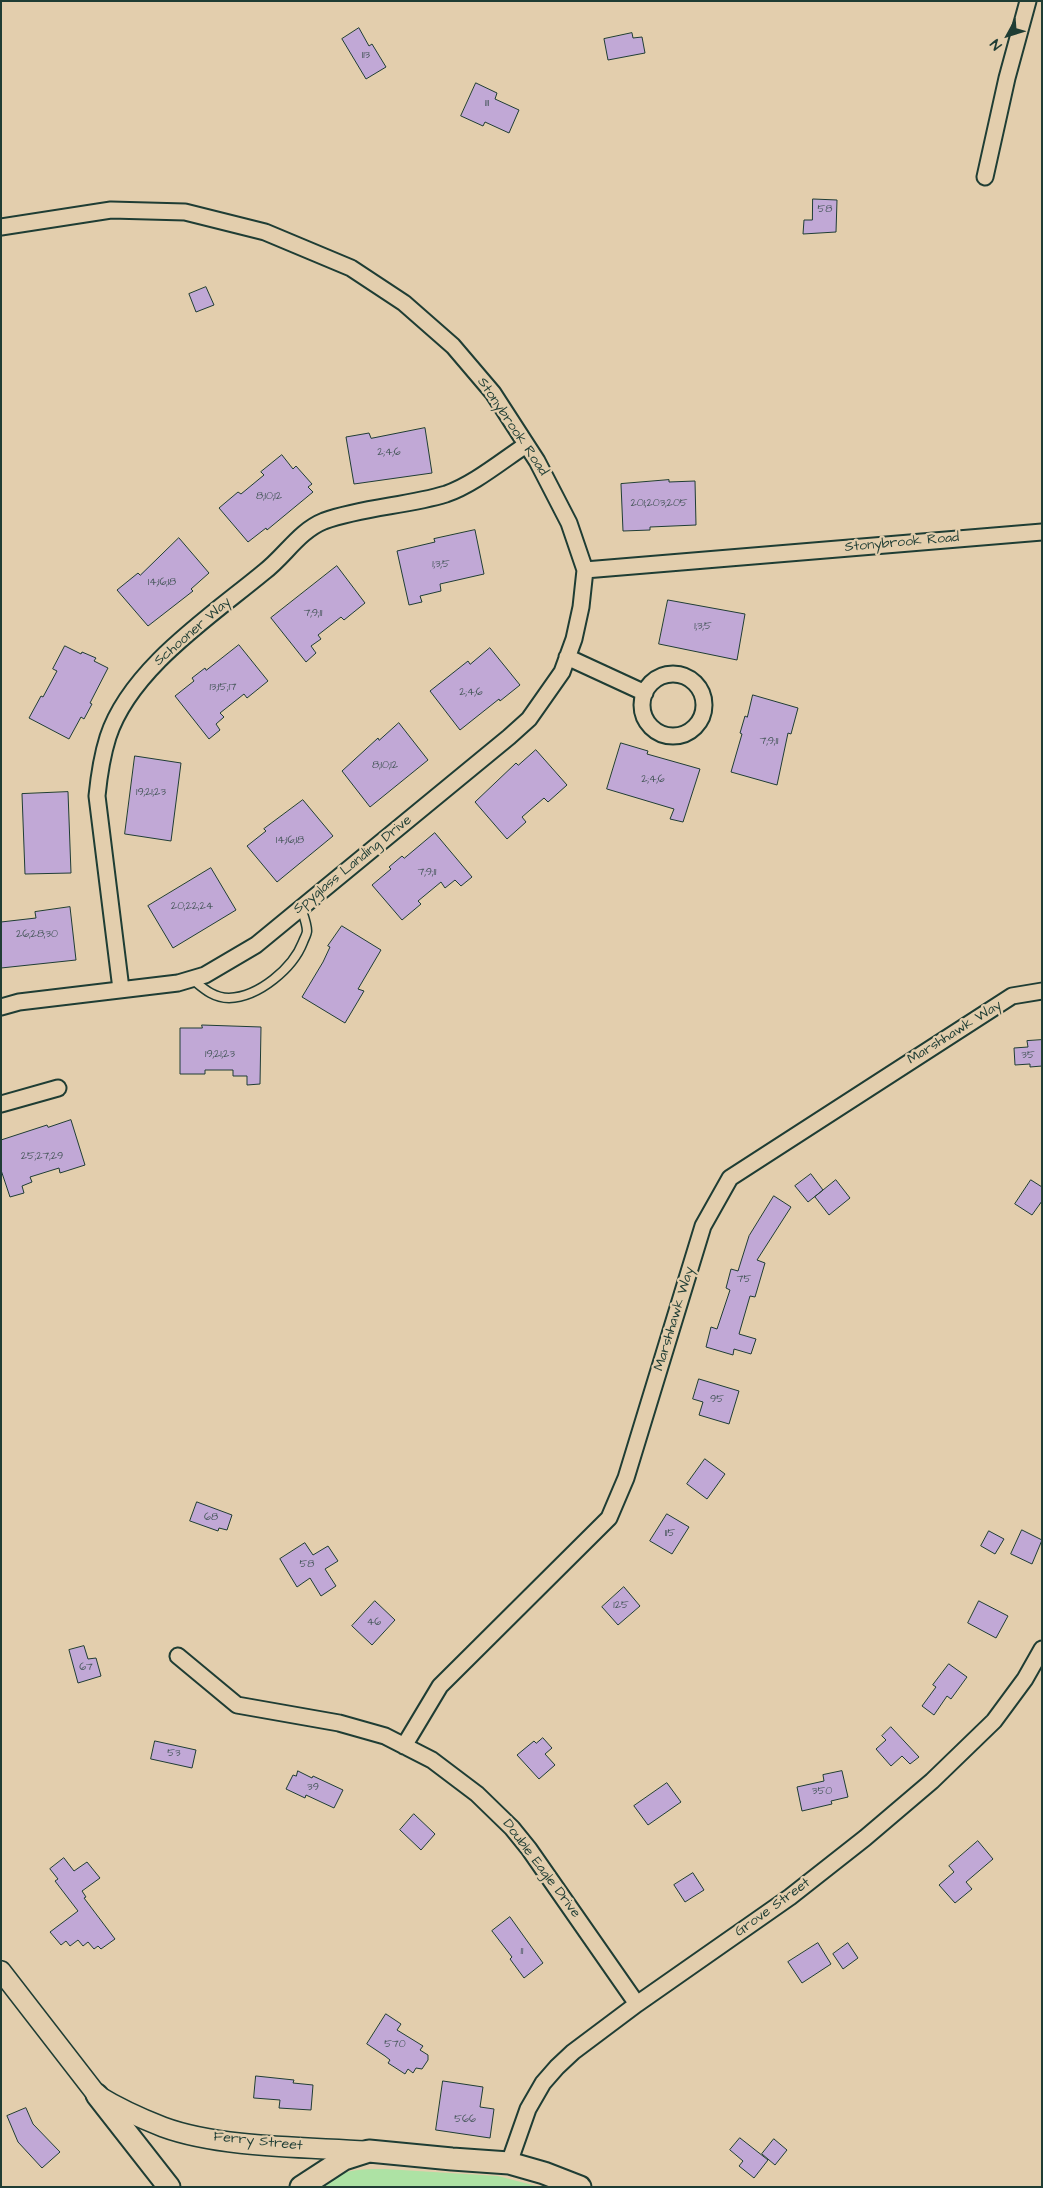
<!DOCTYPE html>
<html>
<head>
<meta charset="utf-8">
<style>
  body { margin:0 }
  #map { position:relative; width:1043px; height:2188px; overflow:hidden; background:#e3cead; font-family:"Architects Daughter",sans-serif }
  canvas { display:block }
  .frame { position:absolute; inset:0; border:2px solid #1f3d34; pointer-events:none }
  .north { position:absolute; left:983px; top:10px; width:50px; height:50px; -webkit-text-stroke:4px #e3cead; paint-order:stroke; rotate:231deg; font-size:14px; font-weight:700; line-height:20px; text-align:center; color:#1f3d34 }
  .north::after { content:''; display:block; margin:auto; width:18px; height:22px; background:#1f3d34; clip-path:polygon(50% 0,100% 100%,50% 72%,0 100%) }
</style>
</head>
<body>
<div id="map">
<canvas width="1043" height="2188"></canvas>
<div class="frame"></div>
<div class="north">N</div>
</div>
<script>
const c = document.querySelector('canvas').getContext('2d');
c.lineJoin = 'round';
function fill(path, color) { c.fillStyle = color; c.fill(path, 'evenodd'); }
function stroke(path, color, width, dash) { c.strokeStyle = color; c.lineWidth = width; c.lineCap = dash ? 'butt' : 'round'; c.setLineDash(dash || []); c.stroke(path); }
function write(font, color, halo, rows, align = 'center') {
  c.font = font + ' "Architects Daughter",sans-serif'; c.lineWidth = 4.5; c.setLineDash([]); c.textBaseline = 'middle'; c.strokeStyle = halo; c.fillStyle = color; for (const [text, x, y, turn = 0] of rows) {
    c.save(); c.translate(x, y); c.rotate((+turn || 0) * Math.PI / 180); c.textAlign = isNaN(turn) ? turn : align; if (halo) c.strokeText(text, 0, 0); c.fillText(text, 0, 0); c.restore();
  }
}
const green = new Path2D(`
  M 385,2169 L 498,2176 L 540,2187 L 320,2187 C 339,2169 360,2169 385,2169 Z`);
const building = new Path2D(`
  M 359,28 L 369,46 L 372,44 L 386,67 L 366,79 L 342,39 Z
  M 632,33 L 633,38 L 642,37 L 645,53 L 608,60 L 604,39 Z
  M 476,83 L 497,93 L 495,99 L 519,110 L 509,133 L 485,122 L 483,126 L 461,116 Z
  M 813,199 L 837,200 L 836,232 L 803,234 L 804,220 L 812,220 Z
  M 206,287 L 214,305 L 196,312 L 189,294 Z
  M 425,428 L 432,473 L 354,484 L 346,437 L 369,433 L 371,438 Z
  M 282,455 L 293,469 L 296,466 L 312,484 L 308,487 L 313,492 L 267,530 L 266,528 L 248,542 L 219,508 L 238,492 L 241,494 L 264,475 L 261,472 Z
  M 669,480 L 669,482 L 695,481 L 696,525 L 650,527 L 650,530 L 623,531 L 621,484 Z
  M 475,530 L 484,574 L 440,584 L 441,591 L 420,596 L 422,602 L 409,605 L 397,551 L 435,542 L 434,539 Z
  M 179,538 L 209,573 L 191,589 L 193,591 L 148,626 L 117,590 L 138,573 L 140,575 Z
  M 337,566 L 365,603 L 344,620 L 341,617 L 318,635 L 321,639 L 311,646 L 316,653 L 306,662 L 271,618 Z
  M 668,600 L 745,614 L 737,660 L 659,644 Z
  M 239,645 L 268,681 L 247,698 L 244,694 L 220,713 L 224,717 L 216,724 L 220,730 L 209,739 L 175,696 L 194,681 L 192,678 L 205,668 L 206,670 Z
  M 65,646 L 81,654 L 82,652 L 96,658 L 94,661 L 108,668 L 90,703 L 92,704 L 84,719 L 81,717 L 69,739 L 29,718 L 41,696 L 43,697 L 57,671 L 53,669 Z
  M 490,648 L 520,685 L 500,701 L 499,699 L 460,730 L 430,691 L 468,661 L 470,664 Z
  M 753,695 L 798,708 L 791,734 L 788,733 L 777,785 L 731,772 L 742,734 L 740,733 L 745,716 L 747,717 Z
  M 399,723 L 428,760 L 370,807 L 342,771 L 378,738 L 379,740 Z
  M 621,743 L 648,751 L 647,754 L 700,769 L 683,822 L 670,819 L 674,809 L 607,789 Z
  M 536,750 L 567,785 L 548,802 L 544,798 L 522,817 L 526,822 L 507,839 L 475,802 L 516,763 L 518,765 Z
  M 135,756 L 181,763 L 171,841 L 125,834 Z
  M 68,792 L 71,873 L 25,874 L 22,794 Z
  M 303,800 L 333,836 L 277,882 L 247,846 L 266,831 L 264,829 Z
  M 435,833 L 472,877 L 461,886 L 455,880 L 445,888 L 441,882 L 418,901 L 421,904 L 402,920 L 372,885 L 391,869 L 389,867 L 402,856 L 404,858 Z
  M 211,868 L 236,910 L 173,948 L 148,906 Z
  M 70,907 L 76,960 L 1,968 L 1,922 L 36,918 L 35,912 Z
  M 342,926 L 381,950 L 358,989 L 364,991 L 345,1023 L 302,997 L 323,962 L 330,947 L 328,946 Z
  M 202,1025 L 261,1027 L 260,1084 L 247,1085 L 247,1076 L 233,1076 L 233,1070 L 205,1070 L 205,1074 L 180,1074 L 180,1028 L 202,1028 Z
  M 1042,1040 L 1042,1066 L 1030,1067 L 1030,1064 L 1015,1065 L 1014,1048 L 1028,1047 L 1027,1041 Z
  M 71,1120 L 85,1165 L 60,1173 L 59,1168 L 30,1177 L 32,1182 L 22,1186 L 24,1193 L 10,1197 L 1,1170 L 1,1140 L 47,1125 L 48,1127 Z
  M 811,1174 L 823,1190 L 808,1202 L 795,1186 Z
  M 836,1180 L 850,1198 L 829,1215 L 815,1197 Z
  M 1031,1180 L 1042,1187 L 1042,1201 L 1032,1215 L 1015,1204 Z
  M 774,1196 L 791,1207 L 757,1260 L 765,1263 L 755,1297 L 750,1296 L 739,1334 L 756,1339 L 751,1354 L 734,1349 L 733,1355 L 706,1347 L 711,1327 L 717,1329 L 730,1290 L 726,1288 L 731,1269 L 738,1271 L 749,1236 Z
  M 699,1379 L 739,1391 L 729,1424 L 699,1415 L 703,1402 L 693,1399 Z
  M 705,1459 L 725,1474 L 707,1499 L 687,1484 Z
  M 197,1502 L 232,1515 L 227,1530 L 219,1528 L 218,1531 L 190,1521 Z
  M 667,1514 L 689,1527 L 672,1554 L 650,1541 Z
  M 1022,1530 L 1042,1540 L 1032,1564 L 1011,1554 Z
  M 989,1531 L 1004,1539 L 995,1554 L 981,1546 Z
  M 305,1543 L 313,1555 L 328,1546 L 338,1561 L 325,1569 L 336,1586 L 321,1596 L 310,1578 L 297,1587 L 280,1559 Z
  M 624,1587 L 640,1606 L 618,1625 L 602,1607 Z
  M 375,1601 L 395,1620 L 372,1645 L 352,1626 Z
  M 979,1601 L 1008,1616 L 996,1638 L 968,1623 Z
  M 84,1646 L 88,1659 L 96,1658 L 101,1676 L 78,1683 L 69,1650 Z
  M 949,1664 L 967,1677 L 951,1699 L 947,1696 L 934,1715 L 922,1706 L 936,1687 L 933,1685 Z
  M 891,1727 L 919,1757 L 910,1764 L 902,1756 L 891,1766 L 876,1749 L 886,1740 L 882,1736 Z
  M 543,1738 L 552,1748 L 545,1754 L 555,1765 L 539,1779 L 517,1755 L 534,1741 L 536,1743 Z
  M 155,1741 L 196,1750 L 192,1768 L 151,1759 Z
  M 298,1771 L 312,1778 L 313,1776 L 343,1790 L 334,1808 L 306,1795 L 305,1798 L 286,1789 L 293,1775 L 296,1776 Z
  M 842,1771 L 848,1797 L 831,1801 L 832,1804 L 802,1811 L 797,1787 L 824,1781 L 823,1775 Z
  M 667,1783 L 681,1802 L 648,1825 L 634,1806 Z
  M 414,1814 L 435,1834 L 421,1850 L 400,1830 Z
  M 978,1841 L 993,1859 L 966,1882 L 972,1889 L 955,1903 L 939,1885 L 954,1872 L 949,1866 Z
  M 64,1858 L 74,1871 L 87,1862 L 100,1878 L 82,1891 L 86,1897 L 84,1898 L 115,1939 L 101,1949 L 98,1946 L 94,1949 L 88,1942 L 83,1946 L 78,1940 L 70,1946 L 66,1941 L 61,1945 L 50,1932 L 78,1911 L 55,1881 L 58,1879 L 50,1869 Z
  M 693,1873 L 704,1890 L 685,1902 L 674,1885 Z
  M 510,1917 L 543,1963 L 524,1978 L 510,1959 L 512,1957 L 492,1931 Z
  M 818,1943 L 831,1964 L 802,1983 L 788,1962 Z
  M 848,1943 L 858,1958 L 843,1969 L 833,1954 Z
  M 386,2014 L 401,2024 L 397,2030 L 423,2046 L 420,2050 L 428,2055 L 428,2060 L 422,2069 L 416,2068 L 413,2073 L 408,2069 L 405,2074 L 388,2063 L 390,2060 L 385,2056 L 367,2044 Z
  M 256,2076 L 294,2080 L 293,2083 L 313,2085 L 311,2110 L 279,2108 L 280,2100 L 254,2098 Z
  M 443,2081 L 483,2087 L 480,2107 L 494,2109 L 490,2138 L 436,2130 Z
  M 26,2108 L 33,2124 L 60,2152 L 42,2168 L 18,2142 L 7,2116 Z
  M 740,2138 L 768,2160 L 754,2178 L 739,2166 L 743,2161 L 730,2150 Z
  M 774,2139 L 787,2150 L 775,2165 L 762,2154 Z`);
const service = new Path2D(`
  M 192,979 C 203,988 213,998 229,998 C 259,997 293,968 303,942 C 304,939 307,934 307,931 C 307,924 303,914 301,908`);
const minor = new Path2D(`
  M 985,177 L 1007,78 L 1028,1
  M 1,227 L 111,210 L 185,212 L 265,232 L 351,268 L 404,303 L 453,346 L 493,393 L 537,461 L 569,523 L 585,570 L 581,607 L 574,639 L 562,672 L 529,719 L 509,737 L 256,945 L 205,975 L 178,983 L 19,1002 L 1,1007
  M 585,570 L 1042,532
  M 567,657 L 645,693
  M642 705a31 31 0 1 1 62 0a31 31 0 1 1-62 0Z
  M 121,989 L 97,796 C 99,776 102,756 108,737 C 130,669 211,616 264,572 C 285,556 299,531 324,521 C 363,507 407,506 446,494 C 473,485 503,460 526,445
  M 1,1104 L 58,1088
  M 178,1656 L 237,1705 L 339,1723 L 385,1736 L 432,1760 L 477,1794 L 512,1828 L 529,1849 L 637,2004
  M 404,1746 L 440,1686 L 609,1518 L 626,1478 L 703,1226 L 730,1178 L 1012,996 L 1042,991
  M 509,2163 L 528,2109 L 543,2083 L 557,2067 L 573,2052 L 637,2004 L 790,1897 L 865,1838 L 932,1781 L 994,1721 L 1025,1679 L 1042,1649`);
const tertiary = new Path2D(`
  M 1,1971 L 97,2095 C 118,2108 140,2118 163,2127 C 220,2148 305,2147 366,2151`);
const secondary = new Path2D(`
  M 97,2095 L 169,2187
  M 301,2187 L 344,2159 L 369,2151 L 452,2159 L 509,2163 L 544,2173 L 580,2187`);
const numberNames = [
  ["113",366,56],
  ["111",487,104],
  ["58",825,210],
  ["2;4;6",389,453],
  ["8;10;12",269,497],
  ["201;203;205",659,504],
  ["1;3;5",441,565],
  ["14;16;18",162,583],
  ["7;9;11",313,614],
  ["1;3;5",703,627],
  ["13;15;17",223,688],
  ["2;4;6",471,693],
  ["7;9;11",769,742],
  ["8;10;12",385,766],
  ["2;4;6",653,780],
  ["19;21;23",151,793],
  ["14;16;18",290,841],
  ["7;9;11",427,873],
  ["20;22;24",192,907],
  ["26;28;30",37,935],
  ["19;21;23",220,1055],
  ["35",1028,1056],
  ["25;27;29",42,1157],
  ["75",744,1280],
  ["95",717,1400],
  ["68",211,1518],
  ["115",670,1534],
  ["58",307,1565],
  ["125",621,1606],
  ["46",374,1623],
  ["67",86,1668],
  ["53",174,1754],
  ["39",313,1788],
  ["350",822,1792],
  ["11",522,1952],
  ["570",395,2045],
  ["566",465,2120]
];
const streetNames = [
  ["Stonybrook Road",512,427,56],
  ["Stonybrook Road",902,543,-5],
  ["Schooner Way",193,632,-41],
  ["Spyglass Landing Drive",353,865,-39],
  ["Marshhawk Way",955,1033,-32],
  ["Marshhawk Way",675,1319,-73],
  ["Double Eagle Drive",541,1869,53],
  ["Grove Street",773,1908,-36],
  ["Ferry Street",258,2142,6]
];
fill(green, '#ade2a4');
fill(building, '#c1a8d6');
stroke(building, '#1f3d34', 1);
stroke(service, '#1f3d34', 11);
stroke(minor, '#1f3d34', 19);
stroke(tertiary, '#1f3d34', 22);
stroke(secondary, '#1f3d34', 25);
stroke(service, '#e3cead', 8);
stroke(minor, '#e3cead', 15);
stroke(tertiary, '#e3cead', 19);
stroke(secondary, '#e3cead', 21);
write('11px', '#48585c', null, numberNames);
write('14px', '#1f3d34', '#e3cead', streetNames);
</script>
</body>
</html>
